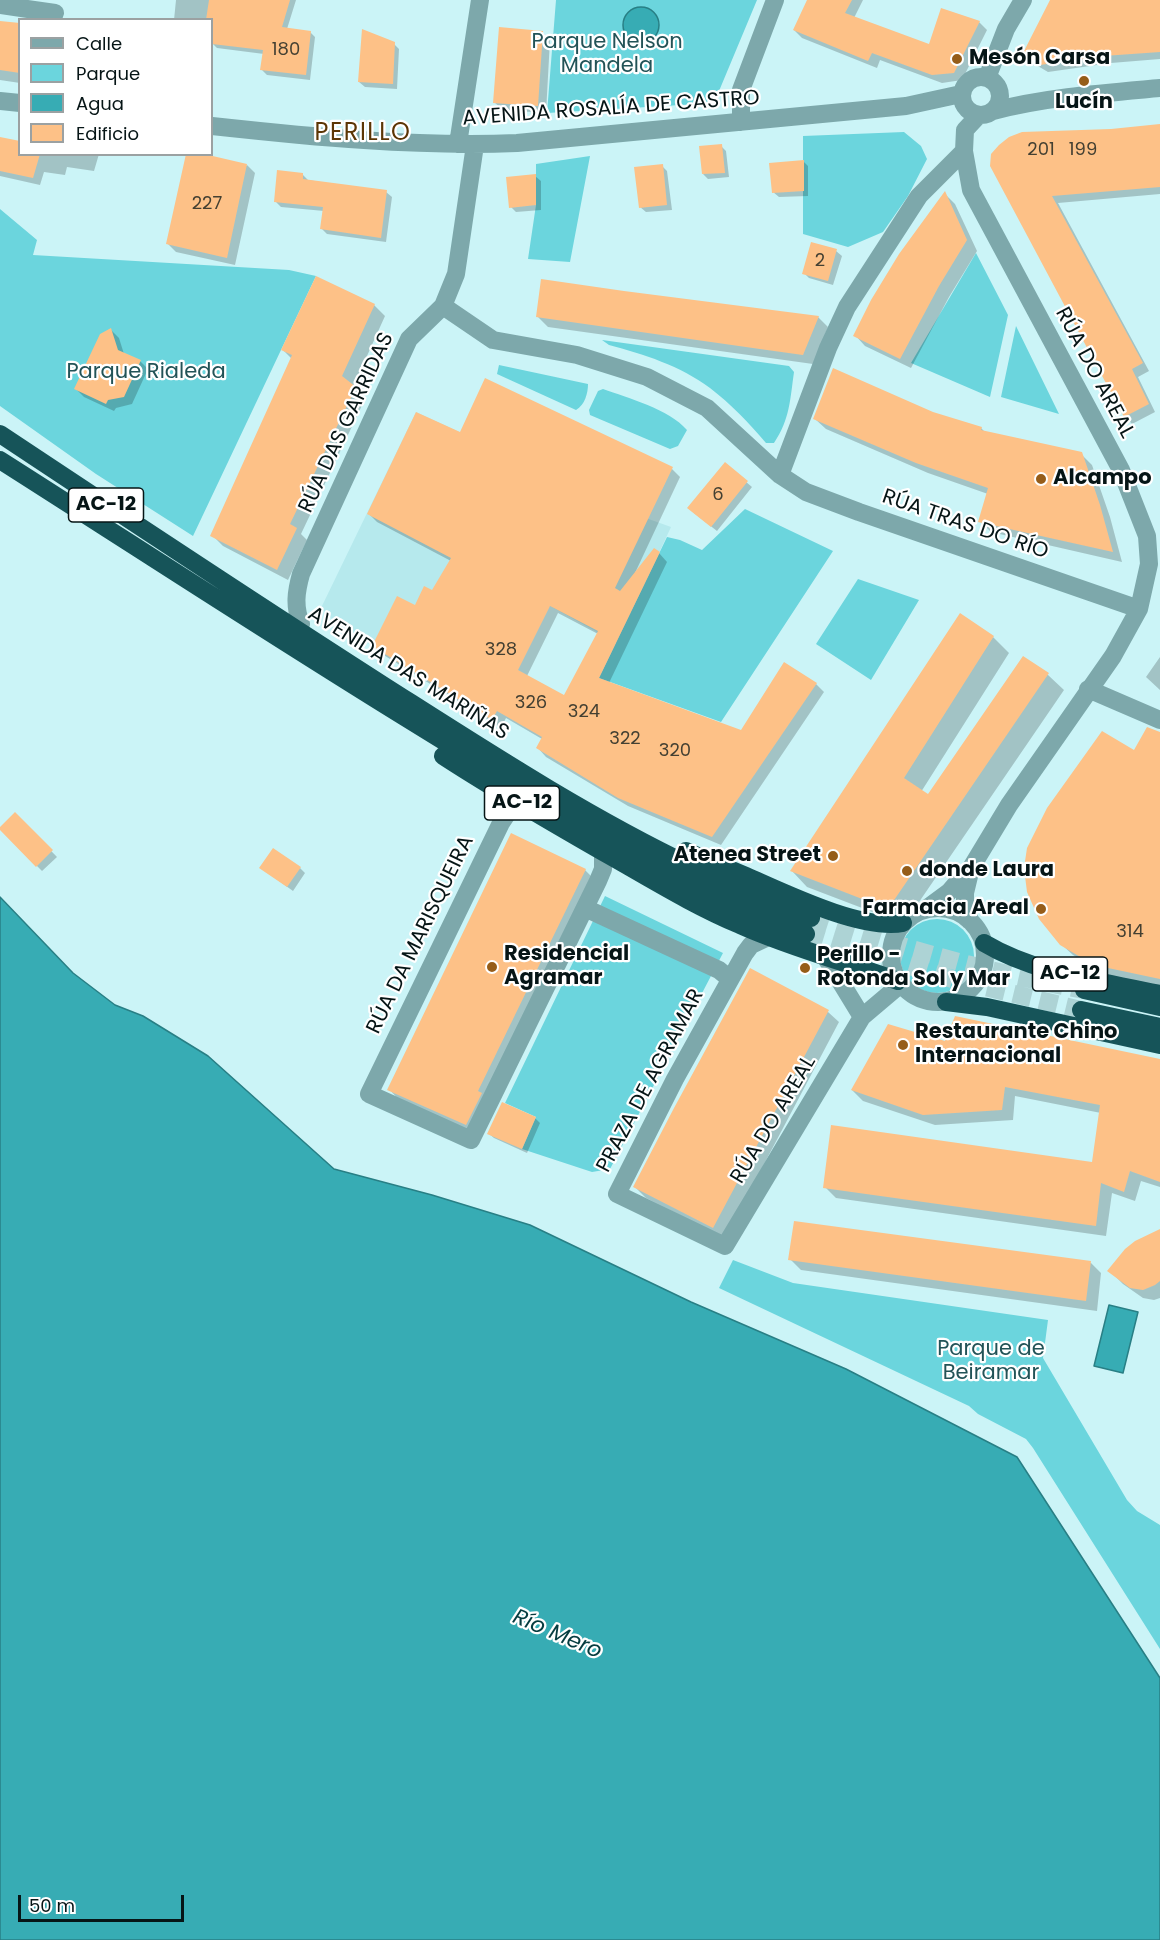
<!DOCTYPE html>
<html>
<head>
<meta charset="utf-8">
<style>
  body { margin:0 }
  #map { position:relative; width:1160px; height:1940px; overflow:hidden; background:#cbf4f7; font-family:Poppins,sans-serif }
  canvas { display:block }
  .legend { position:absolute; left:18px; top:18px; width:195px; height:138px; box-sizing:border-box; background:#fff; border:2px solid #9ba1a2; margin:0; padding:8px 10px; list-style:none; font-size:18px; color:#061516 }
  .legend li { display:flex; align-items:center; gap:12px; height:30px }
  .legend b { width:30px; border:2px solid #9ba1a2 }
  .scale { position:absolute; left:18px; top:1895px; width:166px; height:27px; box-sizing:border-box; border:3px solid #061516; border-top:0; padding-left:8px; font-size:18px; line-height:21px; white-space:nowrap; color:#061516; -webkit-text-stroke:4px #fff; paint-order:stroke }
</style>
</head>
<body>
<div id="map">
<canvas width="1160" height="1940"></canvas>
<ul class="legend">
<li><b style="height:8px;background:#7da8ab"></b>Calle</li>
<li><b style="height:16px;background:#6bd5dd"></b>Parque</li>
<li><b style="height:16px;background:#37acb4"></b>Agua</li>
<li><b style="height:16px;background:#fdc187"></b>Edificio</li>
</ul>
<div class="scale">50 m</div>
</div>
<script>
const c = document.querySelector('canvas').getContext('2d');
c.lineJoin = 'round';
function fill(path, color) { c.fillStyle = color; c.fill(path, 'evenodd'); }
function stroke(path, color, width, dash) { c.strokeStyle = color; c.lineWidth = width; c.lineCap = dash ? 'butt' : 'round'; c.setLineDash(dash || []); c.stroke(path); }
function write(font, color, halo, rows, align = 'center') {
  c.font = font + ' Poppins,sans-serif'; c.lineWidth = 4.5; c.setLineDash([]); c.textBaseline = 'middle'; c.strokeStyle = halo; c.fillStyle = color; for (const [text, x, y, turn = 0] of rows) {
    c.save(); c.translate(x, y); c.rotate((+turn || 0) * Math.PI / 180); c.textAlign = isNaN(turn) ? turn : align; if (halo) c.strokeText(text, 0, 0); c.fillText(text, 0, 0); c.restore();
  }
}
const built = new Path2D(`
  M 416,412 L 646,518 L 671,527 L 617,643 L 550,606 L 451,695 L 336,623 L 321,608 Z`);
const green = new Path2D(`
  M 556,0 L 757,0 L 714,103 L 547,113 Z
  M 904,132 L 921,146 L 927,159 L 908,196 L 883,232 L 848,247 L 803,234 L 803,136 Z
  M 590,156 L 570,262 L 528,259 L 536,205 L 536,164 Z
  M 0,209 L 37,240 L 33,255 L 289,270 L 316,276 L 193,536 L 96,474 L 0,406 Z
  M 976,253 L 1008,315 L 990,397 L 911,363 Z
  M 1016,326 L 1059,414 L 1001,397 Z
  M 602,340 L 789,366 L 794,372 C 790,400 790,419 774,443 L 766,443 C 749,423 731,404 710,388 C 681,366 643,354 609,345 Z
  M 499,365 L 588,384 C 588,393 585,405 576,410 L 497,374 Z
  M 603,389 C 628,398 669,409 687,430 L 678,446 L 670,449 L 590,415 L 589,410 L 598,391 Z
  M 745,509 L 833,551 L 721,722 L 599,678 L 667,537 L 680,540 L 702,550 Z
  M 858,579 L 919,600 L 871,680 L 816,644 Z
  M 605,896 L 723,953 L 610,1169 L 592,1172 L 522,1149 L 536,1117 L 505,1103 Z
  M900 956a37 37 0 1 1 74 0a37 37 0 1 1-74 0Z
  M 733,1260 L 793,1283 L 1048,1320 L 1043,1358 L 1127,1500 L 1137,1511 L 1160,1525 L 1160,1649 L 1033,1448 L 1026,1439 L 978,1414 L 969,1406 L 719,1288 Z`);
const water = new Path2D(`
  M623 25a18 18 0 1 1 36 0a18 18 0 1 1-36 0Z
  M 0,897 L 73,973 L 115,1005 L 143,1016 L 208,1056 L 334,1169 L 432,1195 L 530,1225 L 691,1302 L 846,1369 L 1017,1457 L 1160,1678 L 1160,1940 L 0,1940 Z
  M 1109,1305 L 1138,1312 L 1123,1373 L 1094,1366 Z`);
const shadow = new Path2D(`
  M 176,0 L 296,0 L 287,29 L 310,32 L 315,37 L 310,80 L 267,75 L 262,70 L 264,54 L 217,48 L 212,43 L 212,20 L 174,20 Z
  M 808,0 L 863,0 L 854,18 L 929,46 L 979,22 L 987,30 L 962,80 L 942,83 L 880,60 L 877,68 L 802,38 L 794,30 Z
  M 1052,0 L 1160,0 L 1160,59 L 1111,63 L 1048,72 L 1031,62 L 1024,54 Z
  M 0,22 L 20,25 L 20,83 L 0,80 Z
  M 542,32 L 550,40 L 546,113 L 503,110 L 494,102 Z
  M 394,44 L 399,49 L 397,89 L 365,87 L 359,82 Z
  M 1160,126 L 1160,194 L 1058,203 L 1149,371 L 1138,377 L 1155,412 L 1132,424 L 1125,416 L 991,165 L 1111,131 Z
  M 0,138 L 20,154 L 99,154 L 94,171 L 67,167 L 65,175 L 44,172 L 40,185 L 0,176 Z
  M 721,146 L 726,151 L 729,177 L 708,179 L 703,174 Z
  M 803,161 L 808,166 L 808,196 L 779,197 L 773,192 Z
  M 247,165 L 255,173 L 235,265 L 176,252 L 168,244 Z
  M 662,166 L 667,171 L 672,210 L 646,212 L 640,207 Z
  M 303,175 L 308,180 L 386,192 L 392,197 L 386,242 L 327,234 L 322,229 L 324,211 L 281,207 L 276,202 Z
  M 535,176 L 541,181 L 541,210 L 516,212 L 511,207 Z
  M 945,194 L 955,204 L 977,251 L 949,297 L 911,368 L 865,346 L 855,335 Z
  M 836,251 L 842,256 L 833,285 L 809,278 L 804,273 Z
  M 317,278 L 374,305 L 385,316 L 353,387 L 365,399 L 301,534 L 307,540 L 288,580 L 223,546 L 212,535 L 292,359 L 283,350 Z
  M 538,317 L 818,317 L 828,327 L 813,364 L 548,327 Z
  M 111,330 L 119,338 L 124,354 L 140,361 L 148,369 L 132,404 L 116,408 L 114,411 L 84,397 L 76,389 Z
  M 932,413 L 981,428 L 986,433 L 1081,454 L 1092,465 L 1110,517 L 1122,562 L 991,532 L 980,521 L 988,494 L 928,473 L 826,429 L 815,419 Z
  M 460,434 L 672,469 L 680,477 L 635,573 L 659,553 L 667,562 L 609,683 L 741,732 L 816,684 L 824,692 L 721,845 L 628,806 L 546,757 L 538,748 L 542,739 L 506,718 L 501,728 L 382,654 L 374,645 L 433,592 L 451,561 L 377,522 L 369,514 ZM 558,613 L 598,634 L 565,697 L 527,676 Z
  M 725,464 L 752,487 L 717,531 L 694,513 Z
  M 993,637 L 1009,653 L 921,792 L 929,797 L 1024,658 L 1048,675 L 1064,690 L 904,924 L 807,887 L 792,871 Z
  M 1160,657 L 1160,690 L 1146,677 Z
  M 1160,734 L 1160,987 L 1106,975 L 1073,955 L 1061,944 L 1135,752 Z
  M 15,814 L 57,857 L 42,871 L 0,829 Z
  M 261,868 L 300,868 L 305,873 L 293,891 Z
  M 585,870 L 596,881 L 477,1134 L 399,1100 L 389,1089 Z
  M 750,970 L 828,1012 L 839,1022 L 725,1238 L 646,1198 L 635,1187 Z
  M 946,1043 L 1160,1060 L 1160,1187 L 1141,1181 L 1135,1201 L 1112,1193 L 1106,1236 L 836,1198 L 825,1187 L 1093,1163 L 1101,1113 L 1015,1096 L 1013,1120 L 935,1125 L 863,1101 L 852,1090 Z
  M 535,1118 L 540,1123 L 527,1153 L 494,1138 L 488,1133 Z
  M 1160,1231 L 1160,1298 L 1154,1300 L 1143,1298 L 1123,1284 L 1112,1273 Z
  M 790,1259 L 1091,1263 L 1101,1273 L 1097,1311 L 801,1270 Z`);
const building = new Path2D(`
  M 209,0 L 290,0 L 282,27 L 311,31 L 306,75 L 260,70 L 263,50 L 212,44 L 212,20 L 206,20 Z
  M 807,0 L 852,0 L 845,13 L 929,44 L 941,8 L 980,21 L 954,73 L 932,75 L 872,53 L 868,61 L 793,30 Z
  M 1050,0 L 1160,0 L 1160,52 L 1103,56 L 1040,65 L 1022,55 Z
  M 0,21 L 20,23 L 20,73 L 0,70 Z
  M 499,27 L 543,31 L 538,106 L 493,103 Z
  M 362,29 L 395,42 L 393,84 L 358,82 Z
  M 1160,124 L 1160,187 L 1052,196 L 1143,363 L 1132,369 L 1149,404 L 1124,417 L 990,166 L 991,154 L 999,145 L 1009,137 L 1022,132 L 1111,129 Z
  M 0,137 L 20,141 L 20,154 L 40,154 L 33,178 L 0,171 Z
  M 722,144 L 725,173 L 702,174 L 699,146 Z
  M 186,154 L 204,154 L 247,164 L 227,258 L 166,244 Z
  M 804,160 L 804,191 L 772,193 L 769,163 Z
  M 663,164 L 667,205 L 639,208 L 634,167 Z
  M 277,170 L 303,173 L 303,179 L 387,190 L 381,238 L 320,229 L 323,207 L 274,202 Z
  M 536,174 L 536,205 L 509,208 L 506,177 Z
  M 945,191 L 967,240 L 939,286 L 900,359 L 853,336 L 871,300 L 899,254 Z
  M 811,242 L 837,249 L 828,281 L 802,274 Z
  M 316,276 L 375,304 L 342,376 L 356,387 L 290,524 L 297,528 L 277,570 L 210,536 L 292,355 L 281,350 Z
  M 541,279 L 624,291 L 819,316 L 803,355 L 760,349 L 536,317 Z
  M 111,328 L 118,350 L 141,360 L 124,397 L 108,400 L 106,404 L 74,389 L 100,334 Z
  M 833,368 L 933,412 L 982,427 L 981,430 L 1082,452 L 1100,505 L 1113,552 L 978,522 L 988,488 L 916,463 L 813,419 Z
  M 485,378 L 673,467 L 615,588 L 620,591 L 654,548 L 660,552 L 599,678 L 741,730 L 784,662 L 817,683 L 712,837 L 618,798 L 536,748 L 542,737 L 497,711 L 492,720 L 372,646 L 397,596 L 415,605 L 424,586 L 432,590 L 451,558 L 367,514 L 416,412 L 460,432 ZM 550,606 L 598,631 L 564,695 L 518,670 Z
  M 725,462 L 748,481 L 711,527 L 687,508 Z
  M 960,613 L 994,636 L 904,778 L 928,794 L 1023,656 L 1049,673 L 888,909 L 790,871 Z
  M 1147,727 L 1160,732 L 1160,979 L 1094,965 L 1060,945 L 1039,919 L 1027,892 L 1024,868 L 1027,848 L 1047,808 L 1102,731 L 1134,750 Z
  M 15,812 L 53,850 L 36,867 L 0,830 L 0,827 Z
  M 511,833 L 586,869 L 478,1091 L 482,1093 L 466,1125 L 387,1090 Z
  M 273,848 L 301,867 L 287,887 L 259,868 Z
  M 750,968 L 829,1010 L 713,1228 L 633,1187 L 674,1108 Z
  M 955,1016 L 1160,1059 L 1160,1182 L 1130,1171 L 1124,1192 L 1101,1183 L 1096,1226 L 823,1188 L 831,1125 L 1092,1162 L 1100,1105 L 1005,1087 L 1002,1110 L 923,1115 L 851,1090 L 888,1024 L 945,1041 Z
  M 502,1102 L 536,1117 L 522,1149 L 487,1134 Z
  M 794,1221 L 1091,1261 L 1086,1301 L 788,1260 Z
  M 1160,1229 L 1160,1281 L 1155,1285 L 1143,1290 L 1130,1288 L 1107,1271 L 1125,1249 L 1135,1241 Z`);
const highwayTunnel = new Path2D(`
  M 811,918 C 900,947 991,973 1084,990
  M 806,934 L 952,979 L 1081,1010`);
const minor = new Path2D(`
  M 0,5 L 55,13
  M962 96a19 19 0 1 1 38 0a19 19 0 1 1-38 0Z
  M 987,78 L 1006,29 L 1023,0
  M 0,101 L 20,103
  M 993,111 C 1047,97 1104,93 1160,88
  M 741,122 L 741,90 L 775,0
  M 212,126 C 313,137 415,147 517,143 L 906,106 L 961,94
  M 458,144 L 480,0
  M 443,306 L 493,340 L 577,355 L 647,377 L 707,408 L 780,475 L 806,492 L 859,512 L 1139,609
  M 780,475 L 828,348 L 847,307 L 919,196 L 964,151
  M 301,624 C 294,606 296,592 301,574 L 409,339 L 443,306 L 456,274 L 475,145
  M 1088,689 L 1160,720
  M 523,804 L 509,811 L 501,823 L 369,1094 L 471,1140 L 598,881 L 603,869 L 603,852
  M891 955a47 47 0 1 1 94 0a47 47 0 1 1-94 0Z
  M 585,908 L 719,970 L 730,979
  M 926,909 L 949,892 L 967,871
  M 970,921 L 965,903 L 965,893 L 971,868 L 1009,805 L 1113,656 L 1139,609 L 1149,564 L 1147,536 L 1121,470 L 971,190 L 964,151 L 965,130 L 978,116
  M 768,937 L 751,945 L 745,953 L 675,1079 L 617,1194 L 725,1246 L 862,1017 L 901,984
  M 826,958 L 862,1017`);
const highway = new Path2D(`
  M 0,434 C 128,519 256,604 386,687 C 485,750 586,816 693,867 C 731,886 771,902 811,918
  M 0,460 C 143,551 285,644 429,732 C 551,807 672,884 806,934
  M 443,756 C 495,790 549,821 603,852 C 648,877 692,905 740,925 C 791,948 846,962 898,981
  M 686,851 C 706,860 726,867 746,876 C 785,893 862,931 903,923
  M 984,943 C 1036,974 1101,981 1160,994
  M 1084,990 L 1160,1007
  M 946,1002 L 987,1007 L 1160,1045
  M 1081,1010 L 1160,1027`);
const markers = [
  [957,59,6,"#965d19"],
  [1084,81,6,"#965d19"],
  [1041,479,6,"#965d19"],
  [833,856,6,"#965d19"],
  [907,871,6,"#965d19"],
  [1041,909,6,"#965d19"],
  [492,967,6,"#965d19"],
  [805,968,6,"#965d19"],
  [903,1045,6,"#965d19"]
];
const numberNames = [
  ["180",286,50],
  ["201",1041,150],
  ["199",1083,150],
  ["227",207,204],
  ["2",820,261],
  ["6",718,495],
  ["328",501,650],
  ["326",531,703],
  ["324",584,712],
  ["322",625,739],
  ["320",675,751],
  ["314",1130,932]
];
const shields = [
  [106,505,75],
  [522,803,75],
  [1070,974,75]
];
const shieldNames = [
  ["AC-12",106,505],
  ["AC-12",522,803],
  ["AC-12",1070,974]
];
const parkNames = [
  ["Parque Nelson",607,43],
  ["Mandela",607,67],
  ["Parque Rialeda",146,373],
  ["Parque de",991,1350],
  ["Beiramar",991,1374]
];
const poiNames = [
  ["Mesón Carsa",969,59],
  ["Lucín",1084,103,"center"],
  ["Alcampo",1053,479],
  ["Atenea Street",821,856,"right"],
  ["donde Laura",919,871],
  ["Farmacia Areal",1029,909,"right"],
  ["Residencial",504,955],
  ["Agramar",504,979],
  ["Perillo -",817,956],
  ["Rotonda Sol y Mar",817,980],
  ["Restaurante Chino",915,1033],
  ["Internacional",915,1057]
];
const streetNames = [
  ["AVENIDA ROSALÍA DE CASTRO",611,109,-4],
  ["RÚA DO AREAL",1094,373,62],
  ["RÚA DAS GARRIDAS",347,423,-65],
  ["RÚA TRAS DO RÍO",965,525,19],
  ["AVENIDA DAS MARIÑAS",408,674,32],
  ["RÚA DA MARISQUEIRA",421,935,-64],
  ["PRAZA DE AGRAMAR",651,1081,-62],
  ["RÚA DO AREAL",774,1120,-59]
];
const waterNames = [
  ["Río Mero",557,1635,23]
];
const quarterNames = [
  ["PERILLO",363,134]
];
fill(built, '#b6e9ed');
fill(green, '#6bd5dd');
fill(water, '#37acb4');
stroke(water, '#287f85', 1.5);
fill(shadow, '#0003');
fill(building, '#fdc187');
stroke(highwayTunnel, '#add3d5', 18, [18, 9]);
stroke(minor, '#7da8ab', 18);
stroke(highway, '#165459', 18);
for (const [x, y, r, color] of markers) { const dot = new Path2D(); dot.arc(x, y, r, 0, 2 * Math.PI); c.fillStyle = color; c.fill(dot); stroke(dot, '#fff', 2); }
write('18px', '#444032', null, numberNames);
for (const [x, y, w] of shields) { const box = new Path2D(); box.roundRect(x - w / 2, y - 17, w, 34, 4.5); c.fillStyle = '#fff'; c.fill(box); stroke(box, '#061516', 1.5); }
write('bold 20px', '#061516', null, shieldNames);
write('21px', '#225357', '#fff', parkNames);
write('bold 21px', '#061516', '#fff', poiNames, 'left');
write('21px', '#061516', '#fff', streetNames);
write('italic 22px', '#063c40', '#fff', waterNames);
c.letterSpacing = '1.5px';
write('24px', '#5c3605', '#fff', quarterNames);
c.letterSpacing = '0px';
</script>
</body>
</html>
